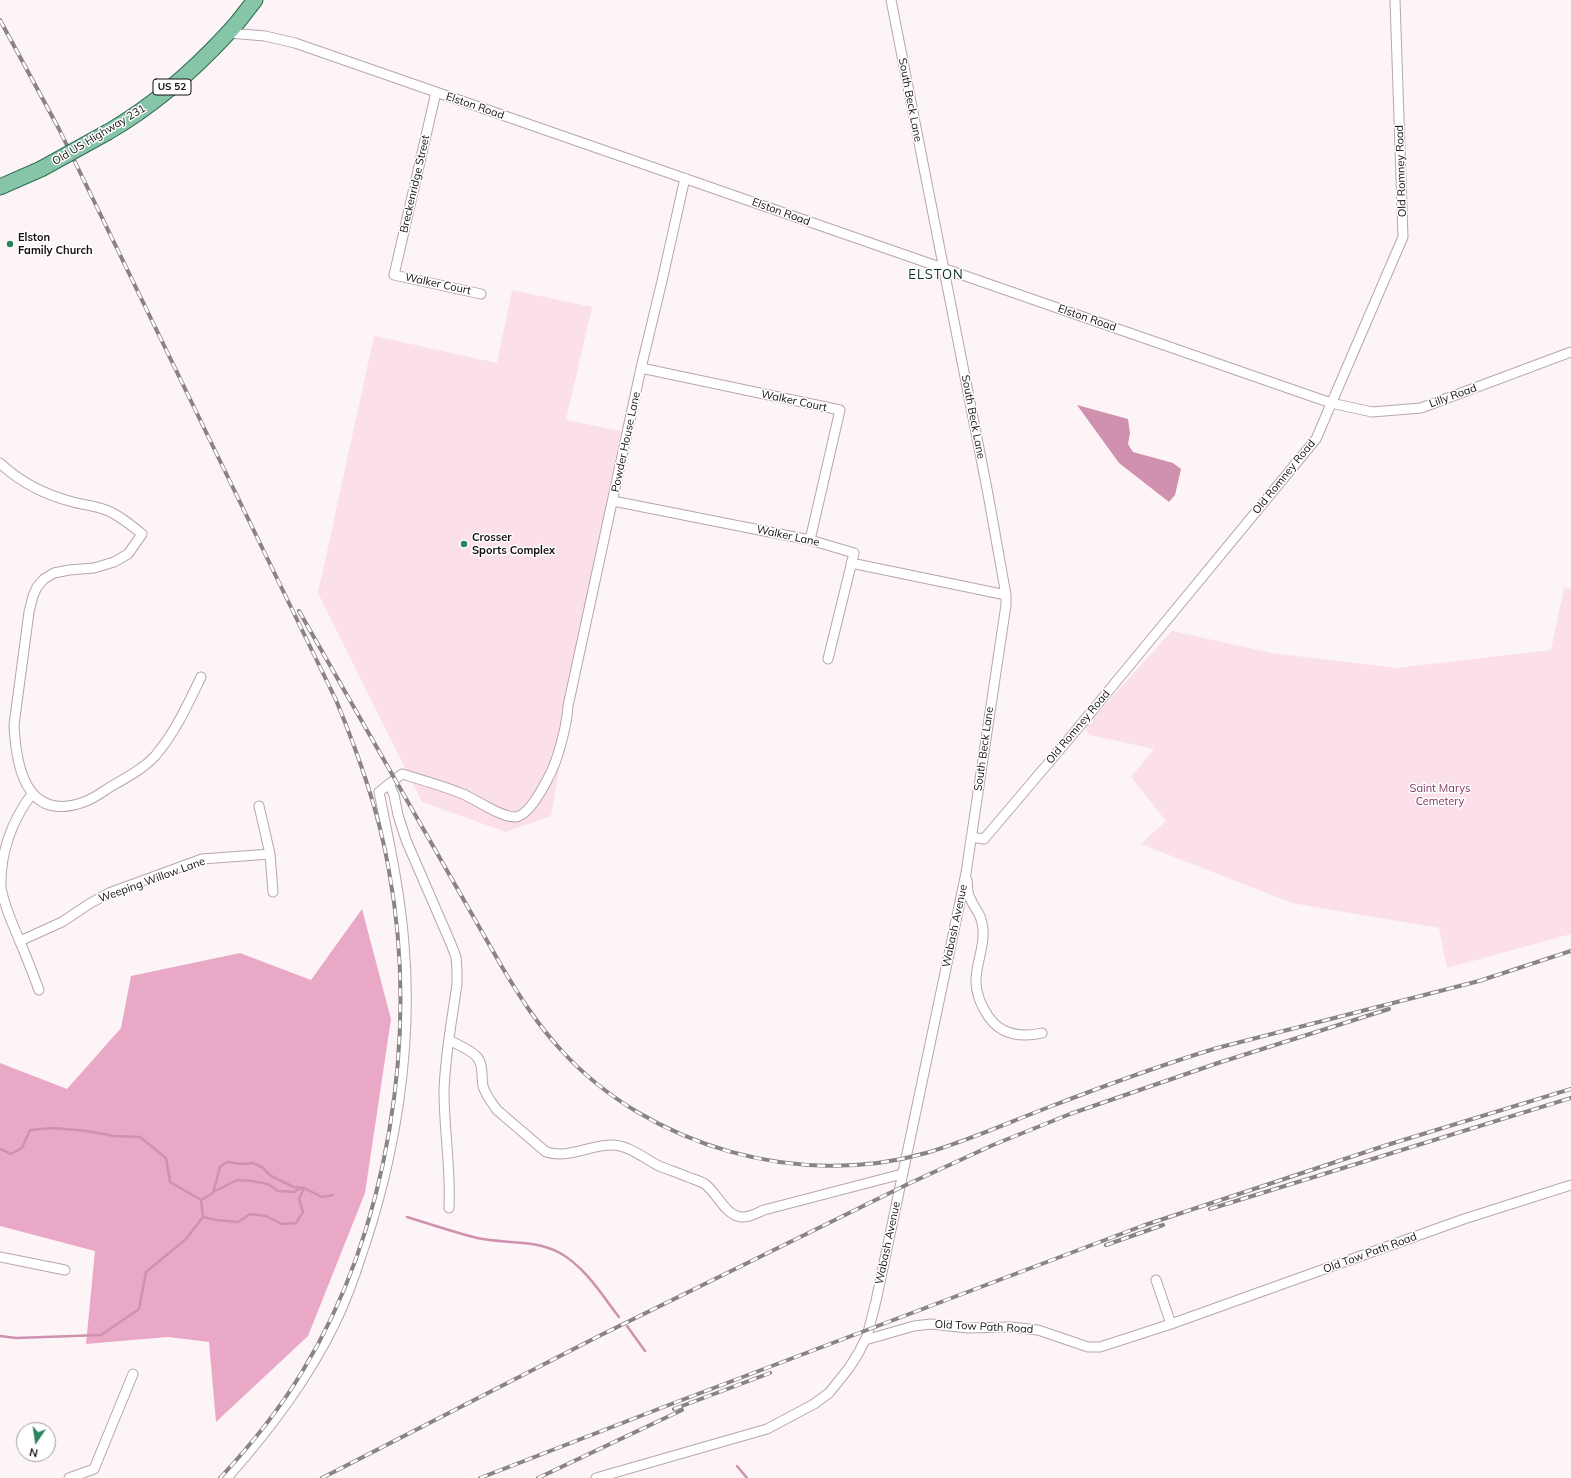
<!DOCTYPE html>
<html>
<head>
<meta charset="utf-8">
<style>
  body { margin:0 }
  #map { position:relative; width:1571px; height:1478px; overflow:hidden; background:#fcf4f7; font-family:Mulish,sans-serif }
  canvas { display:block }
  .north { position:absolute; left:16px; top:1422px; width:40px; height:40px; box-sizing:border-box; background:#fff; border:1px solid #a29fa0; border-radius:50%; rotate:193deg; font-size:11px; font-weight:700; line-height:16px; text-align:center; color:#160f12 }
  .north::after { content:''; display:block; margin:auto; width:14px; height:18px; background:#2b865d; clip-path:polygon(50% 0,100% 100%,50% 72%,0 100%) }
</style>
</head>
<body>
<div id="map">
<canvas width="1571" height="1478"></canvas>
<div class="north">N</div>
</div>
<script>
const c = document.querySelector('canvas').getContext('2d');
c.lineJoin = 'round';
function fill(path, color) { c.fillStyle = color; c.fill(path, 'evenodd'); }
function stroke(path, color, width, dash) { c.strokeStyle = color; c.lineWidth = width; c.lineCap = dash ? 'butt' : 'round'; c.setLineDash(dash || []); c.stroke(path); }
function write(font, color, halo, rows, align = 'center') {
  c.font = font + ' Mulish,sans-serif'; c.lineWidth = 3; c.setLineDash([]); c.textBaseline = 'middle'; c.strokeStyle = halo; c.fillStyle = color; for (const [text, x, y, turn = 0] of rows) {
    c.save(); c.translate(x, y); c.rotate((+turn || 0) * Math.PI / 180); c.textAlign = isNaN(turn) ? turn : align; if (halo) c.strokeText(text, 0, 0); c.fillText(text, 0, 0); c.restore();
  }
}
const green = new Path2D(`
  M 512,290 L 592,307 L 566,420 L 621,431 L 608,494 L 551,816 L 506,832 L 422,802 L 318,593 L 374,336 L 497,363 Z
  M 1564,588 L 1571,589 L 1571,934 L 1447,968 L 1439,928 L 1292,903 L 1141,844 L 1166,821 L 1131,777 L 1154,749 L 1089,735 L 1085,727 L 1172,631 L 1271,653 L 1397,668 L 1551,650 Z`);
const forest = new Path2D(`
  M 362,909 L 391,1019 L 365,1193 L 308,1336 L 216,1422 L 209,1342 L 168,1337 L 86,1344 L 95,1251 L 0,1226 L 0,1063 L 67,1089 L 121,1028 L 131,976 L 240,953 L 311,980 Z`);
const water = new Path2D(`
  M 1077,405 L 1128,419 L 1130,433 L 1128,444 L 1133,452 L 1173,463 L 1181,469 L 1175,495 L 1169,502 L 1119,463 Z`);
const stream = new Path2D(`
  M 0,1149 L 11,1154 L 22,1148 L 30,1130 L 54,1128 L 87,1131 L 114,1136 L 140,1137 L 166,1158 L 170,1182 L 201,1200 L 203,1217 L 216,1220 L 238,1222 L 250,1214 L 266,1216 L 282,1224 L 296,1223 L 303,1212 L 299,1199 L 304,1188 L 322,1197 L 333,1195
  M 213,1192 L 237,1180 L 252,1181 L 268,1184 L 278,1191 L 294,1192 L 301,1188
  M 201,1200 L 213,1193 L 220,1167 L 227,1162 L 242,1164 L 253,1163 L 262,1167 L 271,1176 L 294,1187 L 303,1188
  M 407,1217 C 430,1224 453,1232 477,1238 C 504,1244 535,1239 560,1253 C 585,1267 602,1295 619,1317
  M 627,1326 L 645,1351
  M 0,1336 L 16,1338 L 101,1335 L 139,1309 L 146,1272 L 186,1239 L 203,1217
  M 737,1466 L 747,1478`);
const minor = new Path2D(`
  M 229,33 L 265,36 L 295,43 L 1331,403 L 1372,412 L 1421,408 L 1571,352
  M 436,92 L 394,275 L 481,294
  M 641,368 L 840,410 L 810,540
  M 0,463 C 20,482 46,495 73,502 C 84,505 95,506 106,510 C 119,515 131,525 142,534 L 128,554 L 114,562 L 94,568 L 69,570 L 54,573 L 44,579 L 37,587 L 33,596 L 29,612 L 14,725 C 16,766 26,821 81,803 C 92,800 101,793 110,787 C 126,778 143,769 155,756 C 175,733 188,704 201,677
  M 613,501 L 810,540 L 854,553 L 828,659
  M 851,563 L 1006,595
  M 32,794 C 12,820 0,853 1,887 C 4,907 13,924 20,942 C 27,958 33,974 39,990
  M 259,806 L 270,854 L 273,892
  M 971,837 L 984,839 L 1073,734 L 1316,439 L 1403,237 L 1395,0
  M 967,880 C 968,886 967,893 970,898 C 976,912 981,912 983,929 C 985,947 975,965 976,983 C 977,1000 988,1022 1003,1030 C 1015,1036 1029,1036 1042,1033
  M 20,941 L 62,922 L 89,904 L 109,893 L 202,859 L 270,854
  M 449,1040 C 458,1045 469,1049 476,1056 C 484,1064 481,1076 483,1086 C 485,1094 492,1103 497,1110 L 546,1152 C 570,1159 588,1145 612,1145 C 629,1145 645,1159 659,1166 C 669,1170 679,1173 688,1177 C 693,1179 700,1181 705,1184 C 717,1193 725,1215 741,1217 C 749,1218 757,1213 764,1210 L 902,1174
  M 449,1208 C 451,1169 444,1130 444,1091 C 445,1055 452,1020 457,984 L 457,970 L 456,957 L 451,944 L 406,840 L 398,815 L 394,795 L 389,784 L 402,774 C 422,780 443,786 463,794 C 477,800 500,817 515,817 C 532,816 554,768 558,754 C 563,738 567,722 568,706 L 641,368 L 662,281 L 685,178
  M 0,1257 L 65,1270
  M 1156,1280 L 1171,1324
  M 865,1340 L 914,1326 L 931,1324 L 968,1328 L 1010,1327 L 1038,1330 L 1088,1347 L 1100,1347 L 1171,1324 L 1464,1219 L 1571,1185
  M 69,1478 L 94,1469 L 133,1374
  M 227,1478 C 270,1429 308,1379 336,1321 C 346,1300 354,1278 361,1256 C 395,1158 413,1047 404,944 C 400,892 389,842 379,792 L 389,784
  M 596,1478 L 767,1429 L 814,1404 L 829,1393 L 849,1368 L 859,1352 L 867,1336 L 876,1301 L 966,873 L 1006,605 L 1006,595 L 988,494 L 891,0`);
const primary = new Path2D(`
  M 108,132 C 153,106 193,71 228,33 C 238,23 246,11 255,0
  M 0,187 L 41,169`);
const rail = new Path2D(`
  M 0,20 L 59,129 L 336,700 C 359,756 379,812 389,871 C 419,1035 389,1230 302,1372 C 279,1410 250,1446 220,1478
  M 299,611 L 502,967 C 520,997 537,1024 561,1050 C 649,1147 800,1189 926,1153 C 967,1141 1005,1124 1044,1109 C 1101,1087 1158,1066 1217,1048 L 1483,980
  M 1479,981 L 1571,951
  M 1210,1209 L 1571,1098
  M 1106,1245 L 1163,1225
  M 674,1409 L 770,1373
  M 322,1478 L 601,1335 L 908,1184 L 993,1145 L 1070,1114 L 1218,1063 L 1389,1009
  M 480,1478 L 674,1403 L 1142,1226 L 1387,1145 L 1571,1089
  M 538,1478 L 682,1410`);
const primaryBridge = new Path2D(`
  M 41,169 L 108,132`);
const markers = [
  [10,244,4,"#2b865d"],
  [464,544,4,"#2b865d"]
];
const shields = [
  [172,87,38]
];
const shieldNames = [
  ["US 52",172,87]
];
const streetNames = [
  ["South Beck Lane",910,100,79],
  ["Elston Road",475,106,19],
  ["Old US Highway 231",99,135,-31],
  ["Old Romney Road",1401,171,-92],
  ["Breckenridge Street",415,184,-77],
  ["Elston Road",781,212,20],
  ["Walker Court",438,284,12],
  ["Elston Road",1087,318,19],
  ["Lilly Road",1453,396,-20],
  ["Walker Court",794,401,12],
  ["South Beck Lane",973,417,79],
  ["Powder House Lane",626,442,-78],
  ["Old Romney Road",1284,477,-51],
  ["Walker Lane",788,536,12],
  ["Old Romney Road",1078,727,-50],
  ["South Beck Lane",984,749,-82],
  ["Weeping Willow Lane",152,880,-20],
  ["Wabash Avenue",955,926,-78],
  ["Wabash Avenue",888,1243,-78],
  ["Old Tow Path Road",1370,1253,-20],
  ["Old Tow Path Road",984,1327,3]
];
const poiNames = [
  ["Elston",18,238],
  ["Family Church",18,251],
  ["Crosser",472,538],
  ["Sports Complex",472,551]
];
const parkNames = [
  ["Saint Marys",1440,789],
  ["Cemetery",1440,802]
];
const quarterNames = [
  ["ELSTON",936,275]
];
fill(green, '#fbdfeb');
fill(forest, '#e9a9c6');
fill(water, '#d091ae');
stroke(stream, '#d091ae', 2.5);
stroke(minor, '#b9a5ae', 11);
stroke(primary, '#2b6d4e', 17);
stroke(minor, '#fff', 9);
stroke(primary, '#87c5a9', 15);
stroke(rail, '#8a8386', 4);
stroke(rail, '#fff', 2.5, [8]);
stroke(primaryBridge, '#2b6d4e', 17, []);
stroke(primaryBridge, '#87c5a9', 15);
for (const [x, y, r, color] of markers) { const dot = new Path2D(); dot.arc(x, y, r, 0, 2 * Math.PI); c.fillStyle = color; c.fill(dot); stroke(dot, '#fff', 1.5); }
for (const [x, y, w] of shields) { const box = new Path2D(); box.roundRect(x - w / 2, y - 8, w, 16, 3); c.fillStyle = '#fff'; c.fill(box); stroke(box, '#160f12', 1); }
write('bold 10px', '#160f12', null, shieldNames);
write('11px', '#160f12', '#fff', streetNames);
write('bold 11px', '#160f12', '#fff', poiNames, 'left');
write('11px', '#81355d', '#fff', parkNames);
c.letterSpacing = '1px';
write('13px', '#06331f', '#fff', quarterNames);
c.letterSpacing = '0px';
</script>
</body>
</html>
